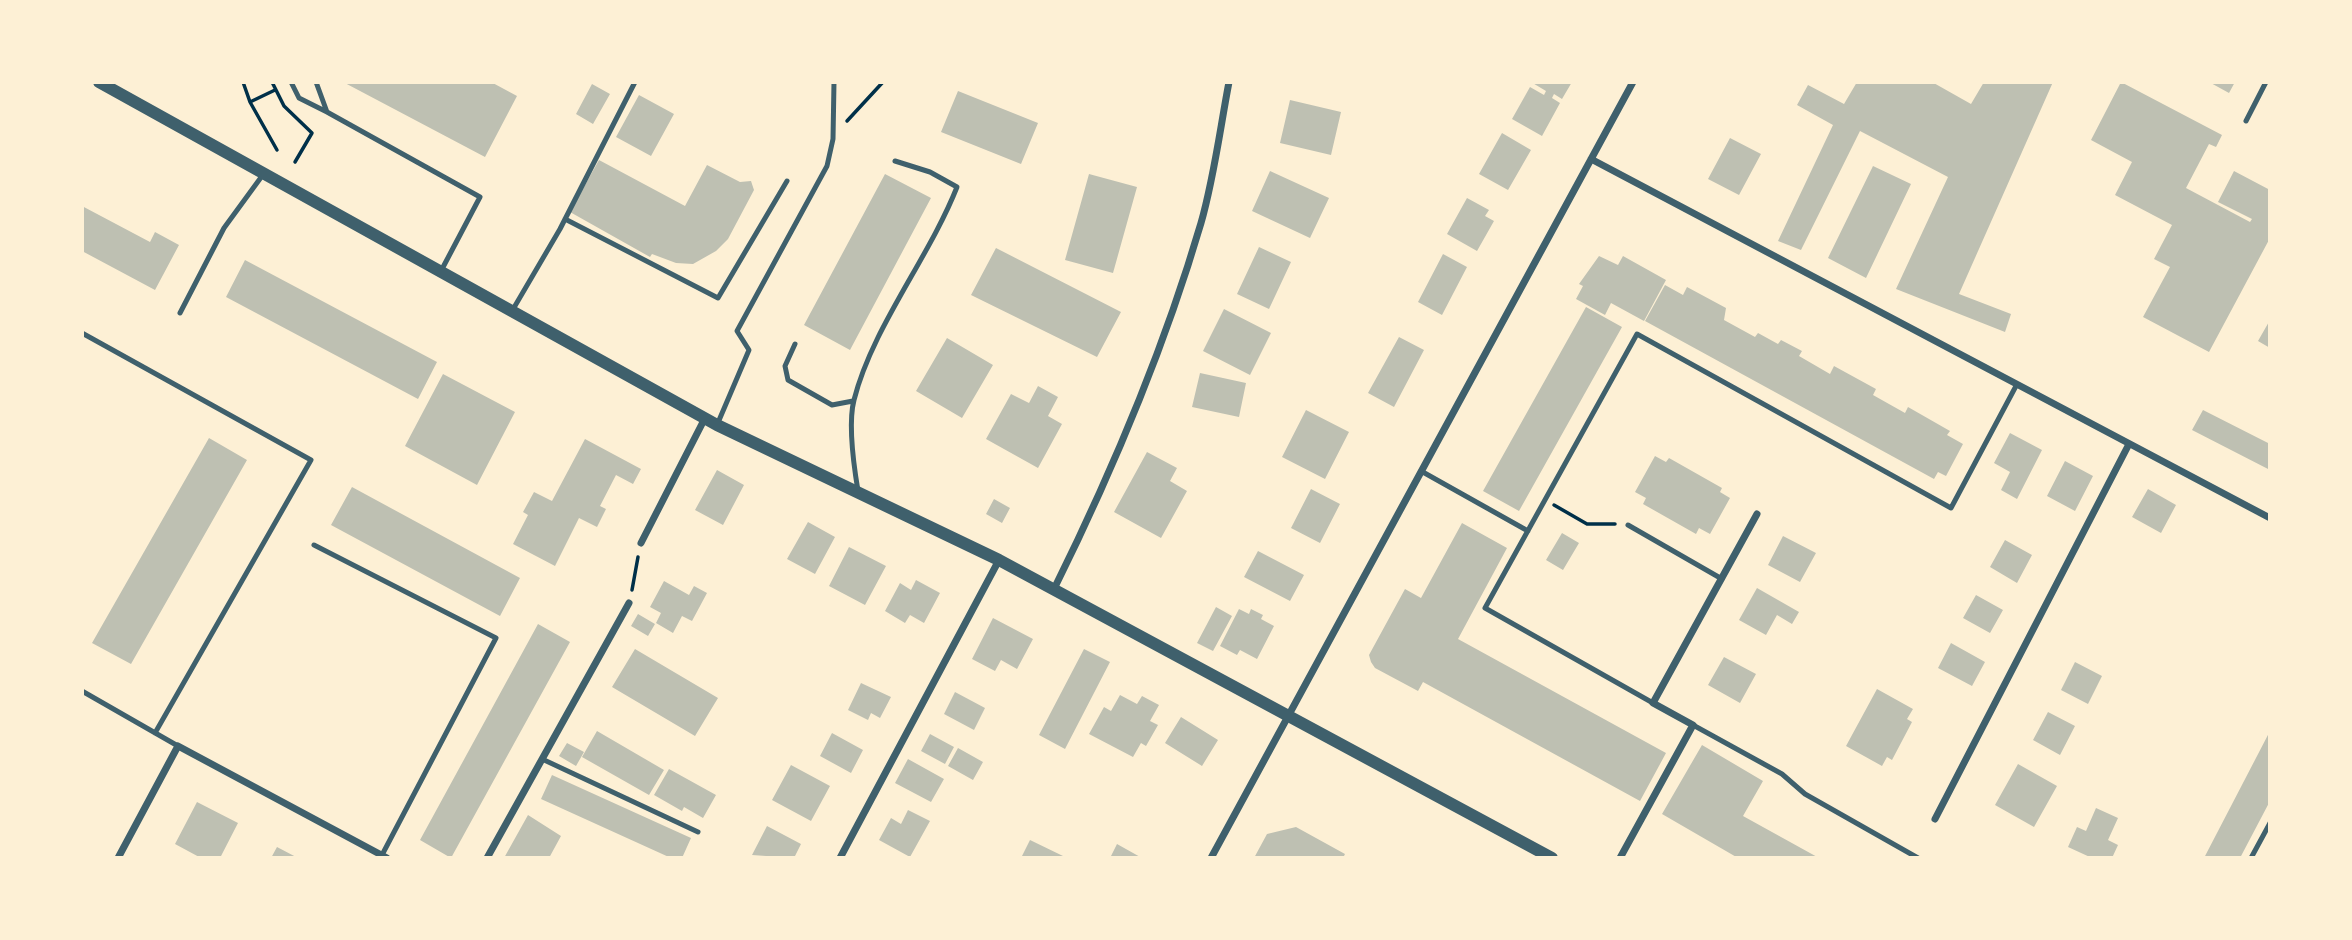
<!DOCTYPE html>
<html>
<head>
<meta charset="utf-8">
<style>
  body { margin:0 }
  #map { position:relative; width:2352px; height:940px; overflow:hidden; background:#fdf0d5; font-family:"Times New Roman",serif }
  canvas { display:block }
  .frame { position:absolute; inset:0; border:84px solid #fdf0d5; pointer-events:none }
</style>
</head>
<body>
<div id="map">
<canvas width="2352" height="940"></canvas>
<div class="frame"></div>
</div>
<script>
const c = document.querySelector('canvas').getContext('2d');
c.lineJoin = 'round';
function fill(path, color) { c.fillStyle = color; c.fill(path, 'evenodd'); }
function stroke(path, color, width, dash) { c.strokeStyle = color; c.lineWidth = width; c.lineCap = dash ? 'butt' : 'round'; c.setLineDash(dash || []); c.stroke(path); }
const building = new Path2D(`
  M 343,82 L 491,82 L 517,96 L 485,157 Z
  M 1531,82 L 1572,82 L 1562,99 L 1554,94 L 1552,98 L 1560,103 L 1542,136 L 1512,119 L 1530,87 L 1544,95 L 1546,91 Z
  M 1857,82 L 1932,82 L 1971,104 L 1984,82 L 2053,82 L 1959,294 L 2011,314 L 2005,332 L 1896,289 L 1948,177 L 1860,131 L 1801,250 L 1778,241 L 1833,125 L 1797,105 L 1808,85 L 1844,104 Z
  M 2121,82 L 2222,135 L 2216,147 L 2209,144 L 2186,188 L 2250,222 L 2252,219 L 2218,202 L 2234,171 L 2270,190 L 2270,238 L 2209,352 L 2143,317 L 2170,267 L 2154,259 L 2172,225 L 2115,195 L 2132,162 L 2091,140 Z
  M 2209,82 L 2235,82 L 2229,93 Z
  M 592,84 L 610,94 L 593,124 L 576,114 Z
  M 958,91 L 1038,123 L 1021,164 L 941,132 Z
  M 639,95 L 674,114 L 651,156 L 616,137 Z
  M 1290,100 L 1341,112 L 1331,155 L 1280,143 Z
  M 1502,133 L 1531,150 L 1508,190 L 1479,174 Z
  M 1730,138 L 1761,154 L 1739,195 L 1708,179 Z
  M 599,160 L 685,206 L 707,165 L 740,182 L 751,181 L 754,190 L 728,239 L 716,251 L 693,264 L 676,263 L 652,254 L 650,257 L 570,212 Z
  M 1873,166 L 1911,184 L 1866,278 L 1828,258 Z
  M 1270,171 L 1329,198 L 1310,238 L 1252,211 Z
  M 885,174 L 931,198 L 850,350 L 804,325 Z
  M 1089,174 L 1137,187 L 1113,273 L 1065,260 Z
  M 1467,198 L 1489,210 L 1485,216 L 1494,221 L 1477,251 L 1447,234 Z
  M 82,206 L 150,242 L 155,232 L 179,245 L 155,290 L 82,251 Z
  M 1259,247 L 1291,262 L 1269,309 L 1237,294 Z
  M 996,248 L 1121,312 L 1097,357 L 971,295 Z
  M 1443,254 L 1467,267 L 1442,315 L 1418,302 Z
  M 1599,256 L 1618,265 L 1623,256 L 1666,280 L 1644,321 L 1611,303 L 1605,315 L 1576,299 L 1583,286 L 1579,284 Z
  M 245,260 L 437,362 L 418,399 L 226,297 Z
  M 1665,285 L 1683,295 L 1687,287 L 1726,308 L 1724,320 L 1755,337 L 1758,333 L 1778,344 L 1781,340 L 1802,351 L 1799,356 L 1830,374 L 1834,366 L 1876,389 L 1873,395 L 1905,413 L 1908,407 L 1950,431 L 1947,435 L 1963,444 L 1946,476 L 1938,472 L 1934,479 L 1645,321 Z
  M 1586,307 L 1622,327 L 1519,511 L 1483,491 Z
  M 1224,309 L 1271,333 L 1250,375 L 1203,351 Z
  M 2270,320 L 2270,348 L 2258,341 Z
  M 1399,337 L 1424,350 L 1394,407 L 1368,393 Z
  M 947,338 L 993,365 L 962,418 L 916,391 Z
  M 1200,373 L 1246,383 L 1239,417 L 1192,407 Z
  M 443,374 L 515,412 L 477,485 L 405,446 Z
  M 1038,386 L 1058,397 L 1048,416 L 1062,424 L 1038,468 L 986,439 L 1011,394 L 1029,403 Z
  M 1306,410 L 1349,432 L 1325,479 L 1282,457 Z
  M 2203,410 L 2270,444 L 2270,470 L 2192,430 Z
  M 2010,433 L 2042,450 L 2017,499 L 2001,490 L 2010,472 L 1994,463 Z
  M 209,438 L 247,460 L 131,664 L 92,643 Z
  M 585,439 L 641,469 L 633,484 L 616,475 L 600,506 L 606,509 L 597,527 L 579,518 L 555,566 L 513,544 L 528,515 L 523,512 L 534,492 L 552,501 Z
  M 1147,452 L 1177,468 L 1170,481 L 1187,491 L 1161,538 L 1114,512 Z
  M 1655,456 L 1666,462 L 1669,458 L 1722,488 L 1720,492 L 1730,498 L 1710,534 L 1699,528 L 1696,534 L 1643,504 L 1646,498 L 1635,492 Z
  M 2065,461 L 2093,476 L 2075,511 L 2047,496 Z
  M 717,470 L 744,485 L 723,525 L 695,510 Z
  M 352,487 L 520,578 L 500,616 L 331,525 Z
  M 1311,489 L 1340,504 L 1320,543 L 1291,528 Z
  M 2148,489 L 2176,505 L 2161,533 L 2132,517 Z
  M 994,499 L 1010,508 L 1002,523 L 986,514 Z
  M 808,522 L 835,537 L 815,574 L 787,559 Z
  M 1462,523 L 1507,548 L 1458,639 L 1666,753 L 1640,801 L 1423,682 L 1418,691 L 1375,668 L 1371,662 L 1369,655 L 1405,589 L 1421,598 Z
  M 1562,533 L 1579,543 L 1563,570 L 1546,560 Z
  M 1783,536 L 1816,553 L 1800,582 L 1768,565 Z
  M 2005,540 L 2032,555 L 2017,583 L 1990,567 Z
  M 849,547 L 886,566 L 865,605 L 829,586 Z
  M 1258,551 L 1304,575 L 1290,601 L 1244,577 Z
  M 916,580 L 940,593 L 924,623 L 910,615 L 905,623 L 885,611 L 900,583 L 911,590 Z
  M 664,581 L 689,595 L 694,586 L 707,593 L 692,621 L 682,616 L 673,633 L 656,623 L 661,613 L 650,607 Z
  M 1757,588 L 1799,612 L 1792,624 L 1777,615 L 1766,635 L 1739,620 Z
  M 1976,595 L 2003,610 L 1990,633 L 1963,618 Z
  M 1216,607 L 1232,616 L 1213,651 L 1197,643 Z
  M 1239,609 L 1249,614 L 1251,609 L 1263,615 L 1261,619 L 1274,626 L 1257,659 L 1240,650 L 1237,655 L 1220,646 Z
  M 638,614 L 655,624 L 648,636 L 631,626 Z
  M 993,618 L 1033,639 L 1017,669 L 1001,660 L 995,671 L 972,659 Z
  M 538,624 L 570,642 L 451,858 L 420,840 Z
  M 1951,643 L 1985,662 L 1972,686 L 1938,668 Z
  M 635,649 L 718,698 L 695,736 L 612,687 Z
  M 1084,649 L 1110,662 L 1065,749 L 1039,735 Z
  M 1724,657 L 1756,674 L 1740,703 L 1708,685 Z
  M 2075,662 L 2102,676 L 2088,704 L 2061,690 Z
  M 861,683 L 891,697 L 880,718 L 871,713 L 868,720 L 848,710 Z
  M 1877,689 L 1913,709 L 1907,719 L 1912,722 L 1892,760 L 1887,757 L 1882,766 L 1846,746 Z
  M 955,692 L 985,708 L 974,730 L 944,714 Z
  M 1120,695 L 1137,704 L 1142,696 L 1159,705 L 1150,721 L 1158,725 L 1146,746 L 1141,743 L 1133,757 L 1089,734 L 1104,707 L 1111,711 Z
  M 2048,712 L 2075,726 L 2060,755 L 2033,740 Z
  M 1181,717 L 1218,740 L 1202,766 L 1165,743 Z
  M 597,731 L 664,770 L 649,795 L 582,757 Z
  M 2270,731 L 2270,801 L 2240,858 L 2204,858 Z
  M 832,733 L 863,750 L 851,773 L 820,756 Z
  M 930,734 L 954,747 L 945,764 L 921,751 Z
  M 567,743 L 584,752 L 576,766 L 559,756 Z
  M 1702,745 L 1763,781 L 1743,816 L 1819,858 L 1738,858 L 1662,814 Z
  M 958,748 L 983,762 L 973,780 L 948,766 Z
  M 908,759 L 944,779 L 931,802 L 895,783 Z
  M 2018,764 L 2057,786 L 2034,827 L 1995,805 Z
  M 791,765 L 830,786 L 811,821 L 772,800 Z
  M 669,769 L 716,795 L 703,818 L 684,807 L 682,811 L 654,795 Z
  M 552,775 L 691,838 L 682,858 L 671,858 L 541,799 Z
  M 197,802 L 238,823 L 220,858 L 201,858 L 175,844 Z
  M 2096,808 L 2118,818 L 2108,840 L 2118,845 L 2112,858 L 2092,858 L 2068,847 L 2077,827 L 2086,831 Z
  M 908,810 L 930,821 L 910,857 L 879,840 L 891,818 L 901,824 Z
  M 528,815 L 561,836 L 549,858 L 504,858 Z
  M 767,826 L 801,844 L 794,858 L 752,855 Z
  M 1296,827 L 1345,854 L 1343,858 L 1254,858 L 1267,834 Z
  M 1030,840 L 1063,856 L 1062,858 L 1021,858 Z
  M 1117,844 L 1142,858 L 1110,858 Z
  M 277,847 L 298,858 L 271,858 Z`);
const path = new Path2D(`
  M 243,82 L 250,102 L 277,150
  M 272,82 L 284,106 L 312,133 L 295,162
  M 250,102 L 275,90
  M 847,121 L 883,82
  M 1554,505 L 1587,524 L 1615,524
  M 632,590 L 638,557`);
const service = new Path2D(`
  M 291,82 L 299,98 L 327,112
  M 316,82 L 327,112 L 480,197 L 441,271
  M 2246,121 L 2266,82
  M 565,219 L 718,298 L 787,181
  M 512,311 L 560,229 L 635,82
  M 180,313 L 224,228 L 262,176
  M 82,333 L 311,460 L 155,733
  M 795,344 L 785,366 L 788,380 L 832,405 L 853,401
  M 717,425 L 749,350 L 737,331 L 827,166 L 833,139 L 834,82
  M 1421,471 L 1528,531
  M 858,491 C 854,467 848,423 854,400 C 872,328 929,258 957,187 L 930,172 L 895,161
  M 1628,525 L 1722,579
  M 314,545 L 496,638 L 382,855
  M 82,691 L 178,746
  M 1653,703 L 1485,608 L 1637,334 L 1951,508 L 2016,386
  M 1693,725 L 1782,774 L 1805,794 L 1918,858
  M 542,759 L 698,832
  M 2251,858 L 2270,823`);
const minor = new Path2D(`
  M 1591,159 L 2270,518
  M 641,543 L 705,418
  M 1054,589 C 1112,472 1164,349 1201,223 C 1214,178 1220,129 1229,82
  M 1935,819 L 2129,444
  M 118,858 L 178,746 L 387,858
  M 487,858 L 629,603
  M 840,858 L 999,560
  M 1211,858 L 1633,82
  M 1620,858 L 1693,725 L 1653,703 L 1757,514`);
const tertiary = new Path2D(`
  M 99,82 L 717,425 L 999,560 L 1552,858`);
fill(building, '#bec0b2');
stroke(path, '#003049', 3.5);
stroke(service, '#3f606c', 5);
stroke(minor, '#3f606c', 7);
stroke(tertiary, '#3f606c', 12);
</script>
</body>
</html>
